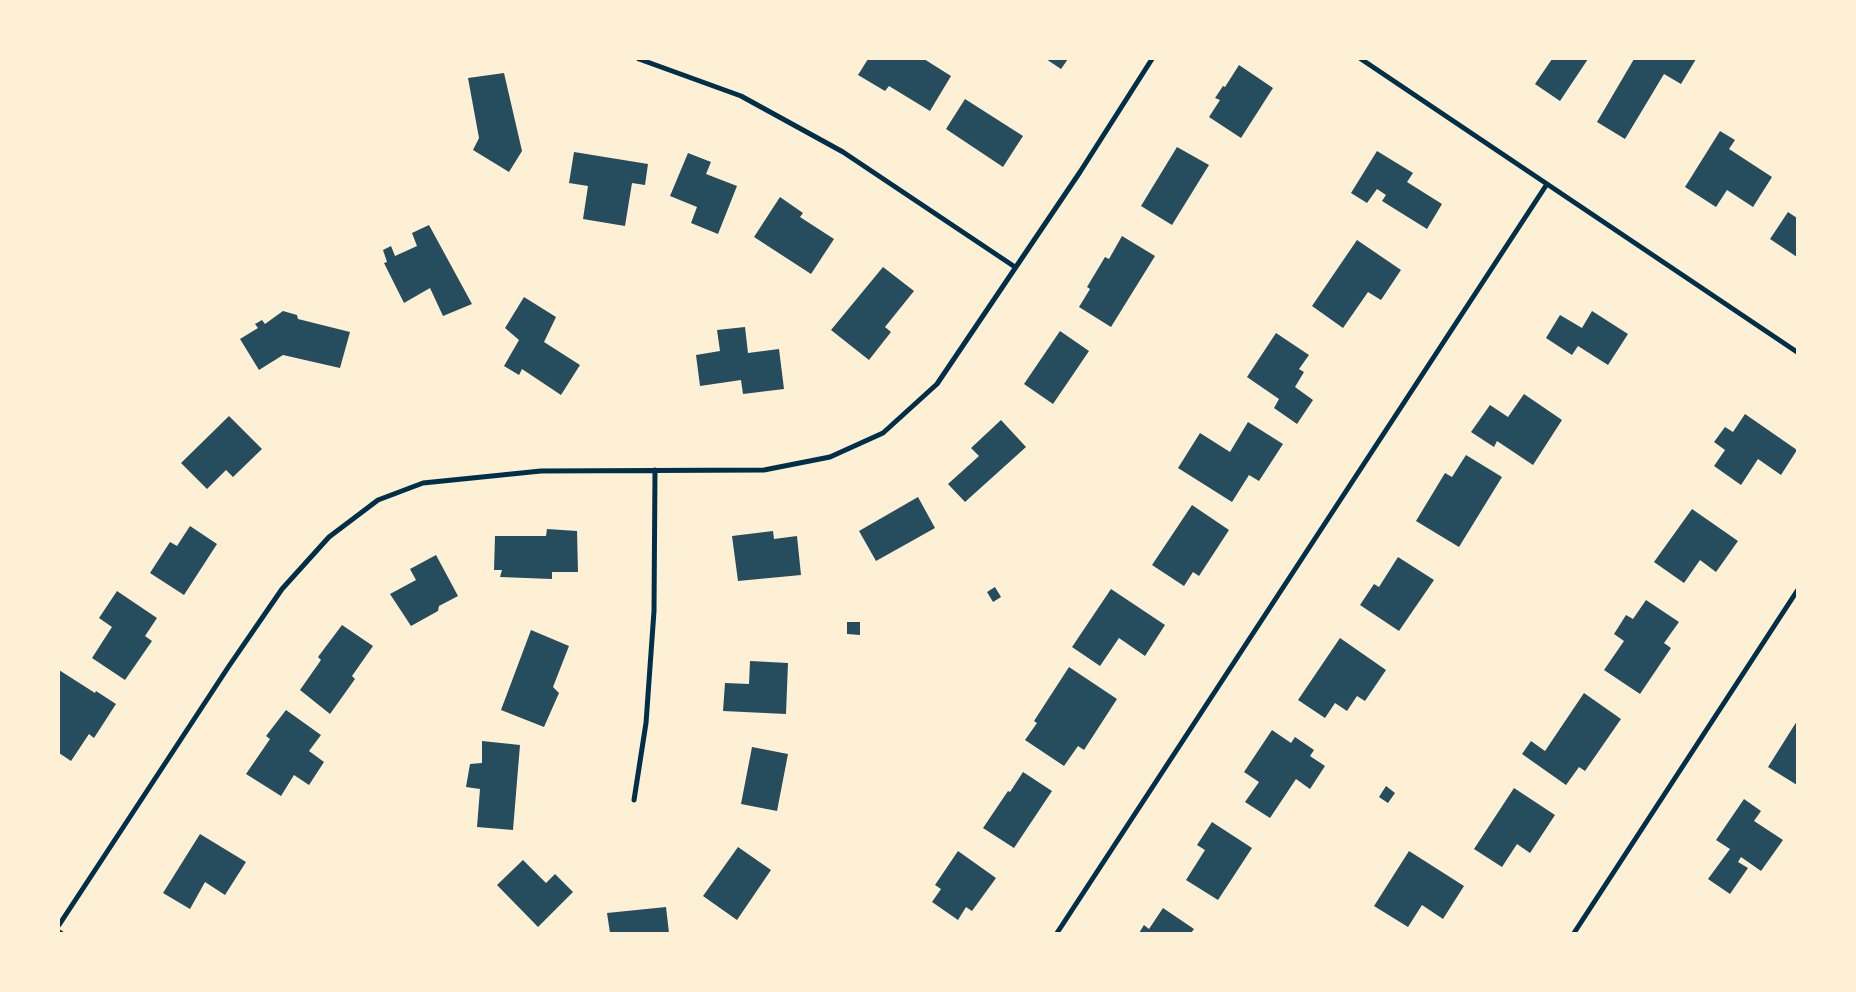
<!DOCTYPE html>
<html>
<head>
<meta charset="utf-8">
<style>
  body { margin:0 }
  #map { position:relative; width:1856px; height:992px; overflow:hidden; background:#fdf0d5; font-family:"Golos Text",sans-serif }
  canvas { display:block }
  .frame { position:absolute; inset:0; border:60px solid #fdf0d5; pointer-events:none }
</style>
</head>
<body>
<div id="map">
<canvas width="1856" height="992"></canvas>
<div class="frame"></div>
</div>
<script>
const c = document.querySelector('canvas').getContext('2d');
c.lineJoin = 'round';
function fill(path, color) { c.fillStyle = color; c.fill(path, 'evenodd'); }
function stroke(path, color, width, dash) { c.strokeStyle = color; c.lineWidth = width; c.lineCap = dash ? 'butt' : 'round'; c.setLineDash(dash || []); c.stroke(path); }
const building = new Path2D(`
  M 868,59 L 924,59 L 951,76 L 930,111 L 889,86 L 885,91 L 858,75 Z
  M 1046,59 L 1068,59 L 1061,69 Z
  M 1552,59 L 1588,59 L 1560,101 L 1535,84 Z
  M 1634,59 L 1696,59 L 1681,84 L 1664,74 L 1625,139 L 1597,122 Z
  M 1239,65 L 1273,88 L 1241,138 L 1209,117 L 1220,100 L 1215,98 L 1223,86 L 1225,87 Z
  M 504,73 L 522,151 L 509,172 L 473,150 L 479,138 L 468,78 Z
  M 965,99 L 1023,136 L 1003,167 L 946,129 Z
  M 1720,131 L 1735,140 L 1729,149 L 1772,177 L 1753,207 L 1727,190 L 1716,207 L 1685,187 Z
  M 1177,147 L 1209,165 L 1172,225 L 1141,206 Z
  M 1377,151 L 1413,173 L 1407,182 L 1442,204 L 1427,229 L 1382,201 L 1386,195 L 1377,189 L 1367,203 L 1351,193 Z
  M 574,152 L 648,164 L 645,185 L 632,183 L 625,226 L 583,219 L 588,186 L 569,183 Z
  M 688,153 L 711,162 L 706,174 L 737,186 L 718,234 L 691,223 L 697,207 L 670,196 Z
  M 780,197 L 803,213 L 800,217 L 834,239 L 811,274 L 754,237 Z
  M 1788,212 L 1797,218 L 1797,257 L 1770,239 Z
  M 429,225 L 472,304 L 443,316 L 430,288 L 404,303 L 384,263 L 387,262 L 383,250 L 391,246 L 395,256 L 417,246 L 412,233 Z
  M 1122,236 L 1155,256 L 1111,327 L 1079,307 L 1090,289 L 1087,287 L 1105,257 L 1109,259 Z
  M 1357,240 L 1401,270 L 1381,300 L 1368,292 L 1343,328 L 1312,306 Z
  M 883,267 L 914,291 L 885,327 L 891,332 L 869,360 L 831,330 Z
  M 524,297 L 556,317 L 544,342 L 580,365 L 561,395 L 522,369 L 519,375 L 504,366 L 519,340 L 505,328 Z
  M 283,311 L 297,315 L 298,319 L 350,332 L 340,368 L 283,355 L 259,370 L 240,339 L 258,328 L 255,324 L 262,320 L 265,324 Z
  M 1592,311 L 1628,334 L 1608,365 L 1578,346 L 1572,355 L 1546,338 L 1560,315 L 1582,328 Z
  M 745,327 L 748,353 L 779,349 L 784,389 L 743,394 L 741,380 L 700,386 L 696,355 L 720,351 L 717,330 Z
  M 1060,331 L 1089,351 L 1053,404 L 1024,384 Z
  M 1276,333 L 1309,355 L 1299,369 L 1304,372 L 1295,387 L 1313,400 L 1297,424 L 1274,408 L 1279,399 L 1247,377 Z
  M 1524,394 L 1562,420 L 1533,465 L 1497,441 L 1494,447 L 1471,432 L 1490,405 L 1508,417 Z
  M 1745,414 L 1797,450 L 1781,475 L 1758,459 L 1741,485 L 1714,466 L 1725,450 L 1714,442 L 1725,427 L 1733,432 Z
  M 229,416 L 262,449 L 233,477 L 226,470 L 207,489 L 181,463 Z
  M 1001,420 L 1026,447 L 965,502 L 948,484 L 979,456 L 971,448 Z
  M 1248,422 L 1283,444 L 1259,481 L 1249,475 L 1232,502 L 1178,468 L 1200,433 L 1230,452 Z
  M 1466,455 L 1502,477 L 1459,547 L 1416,521 L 1445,473 L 1452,477 Z
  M 918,497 L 935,528 L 876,561 L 859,531 Z
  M 1192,505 L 1229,530 L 1199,576 L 1193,572 L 1184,586 L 1152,565 Z
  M 1692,509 L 1738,541 L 1716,572 L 1700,560 L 1684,583 L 1654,562 Z
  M 190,526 L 217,544 L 184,595 L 150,573 L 170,542 L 177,546 Z
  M 547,529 L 577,531 L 578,572 L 552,572 L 552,579 L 500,577 L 502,570 L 494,570 L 495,536 L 546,536 Z
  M 773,531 L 774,539 L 797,536 L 801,575 L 738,581 L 732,536 Z
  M 436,555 L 458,596 L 439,606 L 438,611 L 411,626 L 390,594 L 416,580 L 410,569 Z
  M 1398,557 L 1434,580 L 1399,631 L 1360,605 L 1374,584 L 1379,587 Z
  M 995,587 L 1001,597 L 993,602 L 987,592 Z
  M 1111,589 L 1165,625 L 1145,656 L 1119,638 L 1100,666 L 1072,647 Z
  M 117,591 L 157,618 L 145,636 L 152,641 L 125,680 L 92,658 L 112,627 L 99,618 Z
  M 1646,600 L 1679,622 L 1664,643 L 1671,648 L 1640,694 L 1604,670 L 1624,641 L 1614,634 L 1626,615 L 1633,619 Z
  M 847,622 L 860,622 L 860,635 L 847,634 Z
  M 342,625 L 373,646 L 352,676 L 355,679 L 330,714 L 300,690 L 321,660 L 318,657 Z
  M 531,630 L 569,646 L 553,687 L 559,693 L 544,727 L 501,710 Z
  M 1340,638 L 1386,670 L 1365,701 L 1357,696 L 1347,711 L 1335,703 L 1325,718 L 1298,700 Z
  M 750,661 L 788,663 L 786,714 L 723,711 L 725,683 L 749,684 Z
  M 1069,667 L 1117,699 L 1084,750 L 1078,746 L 1064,766 L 1025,740 L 1037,723 L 1034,721 Z
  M 59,670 L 95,693 L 96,691 L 116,704 L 94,738 L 89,734 L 71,761 L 59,753 Z
  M 1584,693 L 1621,719 L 1585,771 L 1579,767 L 1566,785 L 1522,754 L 1531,741 L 1545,751 Z
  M 286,710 L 321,735 L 309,751 L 324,762 L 309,785 L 294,775 L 281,796 L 246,774 L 270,739 L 266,736 Z
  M 1797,721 L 1797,785 L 1768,767 Z
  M 1272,730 L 1291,743 L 1295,737 L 1314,750 L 1310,756 L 1325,766 L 1310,789 L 1296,779 L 1270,818 L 1245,802 L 1259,782 L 1244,772 Z
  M 482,741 L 520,745 L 513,830 L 477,827 L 480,789 L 466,787 L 470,764 L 482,763 Z
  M 752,747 L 788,754 L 777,811 L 741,804 Z
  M 1023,772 L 1052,791 L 1014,848 L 983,828 L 1008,791 L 1010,792 Z
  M 1386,786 L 1395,793 L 1388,803 L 1379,797 Z
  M 1514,788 L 1555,815 L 1530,853 L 1517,844 L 1502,867 L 1474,849 Z
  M 1744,799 L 1761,811 L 1754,821 L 1783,840 L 1761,871 L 1741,857 L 1738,862 L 1748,868 L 1730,894 L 1708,879 L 1730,849 L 1716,840 Z
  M 1212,822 L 1252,848 L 1218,900 L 1186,880 L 1205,850 L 1197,845 Z
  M 200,834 L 246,862 L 225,895 L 205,882 L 190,909 L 163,893 Z
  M 738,847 L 771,870 L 737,920 L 703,896 Z
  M 958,851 L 996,878 L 972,911 L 966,907 L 958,920 L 932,902 L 941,889 L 935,885 Z
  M 1409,851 L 1464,886 L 1443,919 L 1422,905 L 1408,927 L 1374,906 Z
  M 523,860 L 546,883 L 555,874 L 573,892 L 538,927 L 497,885 Z
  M 666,907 L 669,933 L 610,933 L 607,913 Z
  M 1163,908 L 1194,929 L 1191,933 L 1139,933 L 1144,925 L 1149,929 Z`);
const minor = new Path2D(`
  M 639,59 L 741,96 L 843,152 L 1015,267
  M 1361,59 L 1797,352
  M 634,800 L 646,723 L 654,611 L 655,470
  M 59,925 L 229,666 L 282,589 L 329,537 L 378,500 L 423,483 L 541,471 L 764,470 L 830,457 L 883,433 L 937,384 L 1080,172 L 1152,59
  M 59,932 L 61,933
  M 1057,933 L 1547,184
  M 1574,933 L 1797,591`);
fill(building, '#264d5e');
stroke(minor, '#003049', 5);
</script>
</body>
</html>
